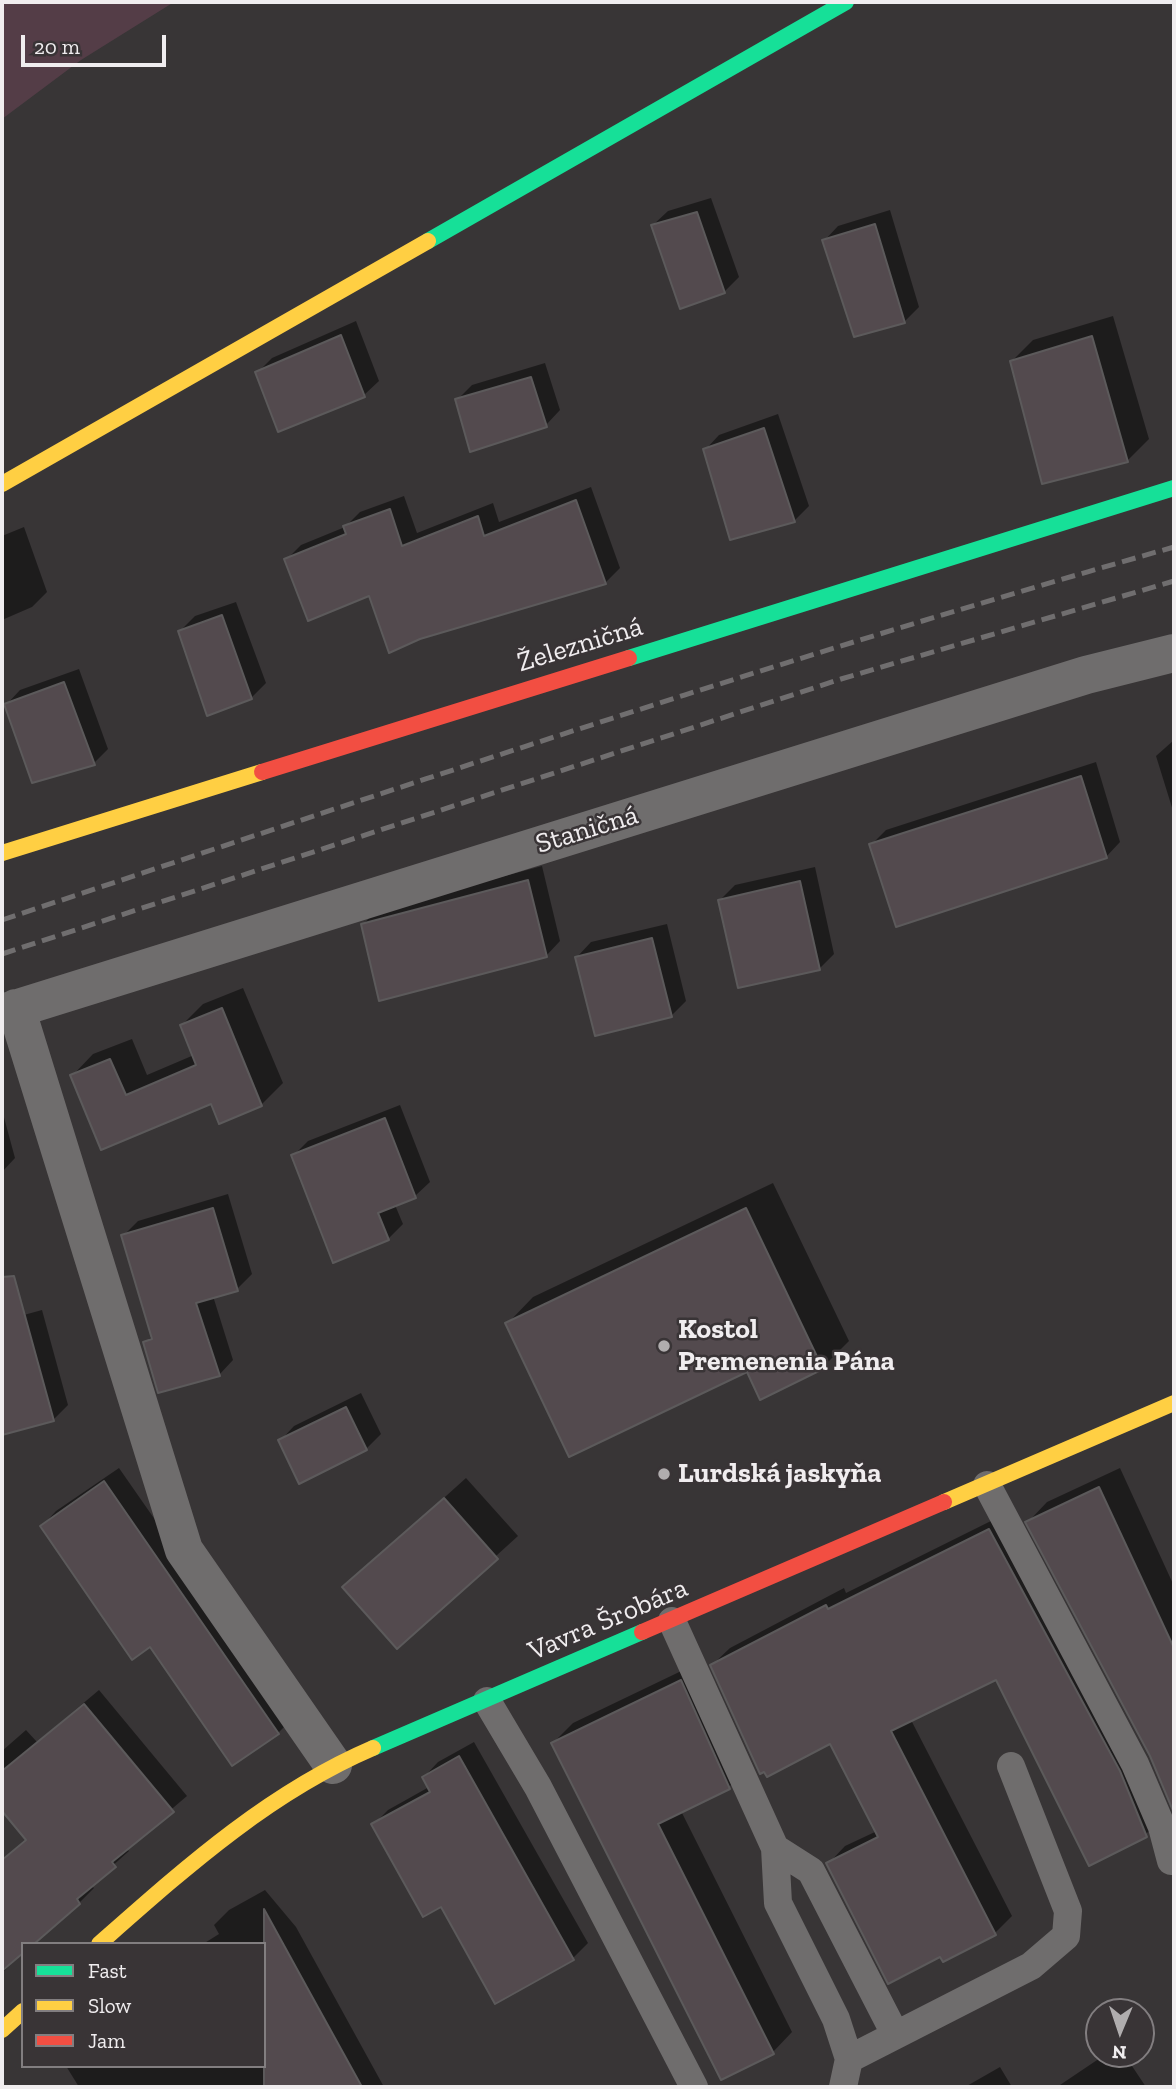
<!DOCTYPE html>
<html>
<head>
<meta charset="utf-8">
<style>
  body { margin:0 }
  #map { position:relative; width:1176px; height:2089px; overflow:hidden; background:#383536; font-family:"Zilla Slab",serif }
  canvas { display:block }
  .frame { position:absolute; inset:0; border:4px solid #f0edef; pointer-events:none }
  .legend { position:absolute; left:21px; top:1942px; width:245px; height:126px; box-sizing:border-box; background:#393436; border:2px solid #827e80; margin:0; padding:9px 12px; list-style:none; font-size:21px; color:#f0edef }
  .legend li { display:flex; align-items:center; gap:14px; height:35px }
  .legend b { width:35px; border:2px solid #827e80 }
  .north { position:absolute; left:1085px; top:1998px; width:70px; height:70px; box-sizing:border-box; background:#393436; border:2px solid #827e80; border-radius:50%; rotate:182deg; font-size:19px; font-weight:700; line-height:28px; text-align:center; color:#f0edef }
  .north::after { content:''; display:block; margin:auto; width:24px; height:32px; background:#b0adae; clip-path:polygon(50% 0,100% 100%,50% 72%,0 100%) }
  .scale { position:absolute; left:21px; top:35px; width:145px; height:32px; box-sizing:border-box; border:4px solid #f0edef; border-top:0; padding-left:9px; font-size:21px; line-height:24px; white-space:nowrap; color:#f0edef; -webkit-text-stroke:5px #393436; paint-order:stroke }
</style>
</head>
<body>
<div id="map">
<canvas width="1176" height="2089"></canvas>
<div class="frame"></div>
<ul class="legend">
<li><b style="height:9px;background:#16e098"></b>Fast</li>
<li><b style="height:9px;background:#ffcf43"></b>Slow</li>
<li><b style="height:9px;background:#f24e42"></b>Jam</li>
</ul>
<div class="north">N</div>
<div class="scale">20 m</div>
</div>
<script>
const c = document.querySelector('canvas').getContext('2d');
c.lineJoin = 'round';
function fill(path, color) { c.fillStyle = color; c.fill(path, 'evenodd'); }
function stroke(path, color, width, dash) { c.strokeStyle = color; c.lineWidth = width; c.lineCap = dash ? 'butt' : 'round'; c.setLineDash(dash || []); c.stroke(path); }
function write(font, color, halo, rows, align = 'center') {
  c.font = font + ' "Zilla Slab",serif'; c.lineWidth = 5; c.setLineDash([]); c.textBaseline = 'middle'; c.strokeStyle = halo; c.fillStyle = color; for (const [text, x, y, turn = 0] of rows) {
    c.save(); c.translate(x, y); c.rotate((+turn || 0) * Math.PI / 180); c.textAlign = isNaN(turn) ? turn : align; if (halo) c.strokeText(text, 0, 0); c.fillText(text, 0, 0); c.restore();
  }
}
const green = new Path2D(`
  M 2,2 L 174,2 L 81,60 L 2,119 Z`);
const shadow = new Path2D(`
  M 711,198 L 739,277 L 724,292 L 653,225 L 668,211 Z
  M 890,210 L 919,307 L 904,322 L 824,241 L 838,226 Z
  M 1113,316 L 1149,439 L 1128,460 L 1043,481 L 1012,361 L 1033,340 Z
  M 356,321 L 379,381 L 364,395 L 257,373 L 272,358 Z
  M 545,363 L 560,410 L 546,425 L 457,400 L 472,385 Z
  M 778,414 L 809,506 L 794,521 L 705,450 L 719,435 Z
  M 591,487 L 620,568 L 605,583 L 370,594 L 286,560 L 301,545 L 345,527 L 360,512 L 404,496 L 417,533 L 493,503 L 499,522 Z
  M 24,527 L 47,592 L 32,607 L 2,620 L 2,536 Z
  M 236,602 L 266,683 L 251,698 L 180,631 L 195,616 Z
  M 79,669 L 108,749 L 94,763 L 6,705 L 20,690 Z
  M 1174,740 L 1174,814 L 1156,756 Z
  M 1096,762 L 1120,842 L 1106,857 L 871,845 L 886,830 Z
  M 542,866 L 560,941 L 546,956 L 363,924 L 378,910 Z
  M 815,867 L 834,954 L 820,968 L 720,900 L 735,885 Z
  M 667,924 L 686,1001 L 671,1016 L 577,957 L 591,942 Z
  M 243,988 L 283,1083 L 261,1105 L 212,1102 L 102,1147 L 72,1076 L 93,1054 L 132,1039 L 147,1075 L 194,1055 L 182,1025 L 203,1004 Z
  M 400,1105 L 430,1182 L 415,1196 L 395,1205 L 403,1224 L 388,1239 L 293,1156 L 308,1141 Z
  M 2,1110 L 15,1158 L 2,1172 Z
  M 773,1183 L 849,1341 L 822,1368 L 761,1397 L 748,1370 L 507,1324 L 533,1297 Z
  M 228,1194 L 252,1274 L 237,1289 L 213,1296 L 233,1360 L 219,1375 L 145,1343 L 153,1335 L 123,1236 L 138,1221 Z
  M 42,1310 L 68,1405 L 53,1420 L 2,1434 L 2,1321 Z
  M 361,1393 L 381,1434 L 366,1449 L 280,1441 L 294,1426 Z
  M 119,1468 L 293,1718 L 278,1733 L 150,1645 L 42,1526 L 56,1511 Z
  M 1120,1468 L 1174,1586 L 1174,1809 L 1151,1756 L 1028,1522 L 1047,1502 Z
  M 466,1478 L 518,1536 L 397,1646 L 345,1587 Z
  M 1007,1513 L 1161,1819 L 1143,1837 L 997,1678 L 911,1720 L 1012,1916 L 995,1933 L 828,1864 L 845,1846 L 877,1831 L 831,1742 L 712,1665 L 730,1648 L 844,1588 L 846,1593 Z
  M 700,1662 L 749,1767 L 729,1787 L 681,1811 L 792,2032 L 773,2052 L 553,1743 L 573,1723 Z
  M 99,1690 L 187,1796 L 126,1848 L 129,1851 L 91,1885 L 94,1888 L 79,1903 L 23,1944 L 20,1956 L 2,1973 L 2,1859 L 27,1838 L 2,1808 L 2,1751 L 26,1730 L 37,1742 Z
  M 474,1742 L 588,1943 L 573,1958 L 496,2001 L 442,1905 L 373,1825 L 388,1810 L 429,1787 L 424,1777 L 438,1762 Z
  M 265,1890 L 296,1927 L 384,2087 L 79,2087 L 66,2066 L 264,2066 L 264,1944 L 203,1944 L 219,1934 L 214,1925 L 229,1910 Z
  M 1106,2054 L 1124,2054 L 1146,2087 L 1057,2087 Z
  M 1000,2067 L 1012,2087 L 965,2087 Z`);
const building = new Path2D(`
  M 697,212 L 725,293 L 680,309 L 651,225 Z
  M 875,224 L 905,323 L 854,337 L 822,240 Z
  M 341,335 L 365,397 L 278,432 L 255,372 Z
  M 1092,336 L 1128,462 L 1042,484 L 1010,361 Z
  M 531,377 L 547,427 L 470,452 L 455,399 Z
  M 764,428 L 795,522 L 730,540 L 703,449 Z
  M 576,500 L 606,584 L 420,639 L 389,653 L 369,596 L 308,621 L 284,559 L 346,534 L 343,526 L 390,509 L 402,546 L 478,516 L 484,536 Z
  M 222,615 L 252,699 L 207,716 L 178,631 Z
  M 64,682 L 95,765 L 32,783 L 4,704 Z
  M 1081,776 L 1107,858 L 896,927 L 869,844 Z
  M 528,880 L 547,957 L 379,1001 L 361,924 Z
  M 800,881 L 820,970 L 738,988 L 718,900 Z
  M 652,938 L 672,1017 L 595,1036 L 575,957 Z
  M 222,1008 L 262,1106 L 219,1124 L 211,1104 L 101,1150 L 70,1075 L 110,1059 L 126,1095 L 196,1065 L 180,1025 Z
  M 385,1118 L 416,1198 L 378,1213 L 389,1240 L 333,1263 L 291,1155 Z
  M 213,1208 L 238,1291 L 196,1303 L 220,1376 L 158,1393 L 143,1342 L 152,1339 L 121,1235 Z
  M 746,1208 L 823,1369 L 760,1400 L 747,1372 L 569,1457 L 505,1323 Z
  M 14,1276 L 54,1421 L 2,1435 L 2,1277 Z
  M 346,1407 L 367,1450 L 299,1484 L 278,1440 Z
  M 104,1481 L 279,1734 L 232,1766 L 150,1647 L 132,1660 L 40,1526 Z
  M 1099,1487 L 1174,1648 L 1174,1813 L 1150,1756 L 1025,1522 Z
  M 444,1498 L 498,1559 L 397,1649 L 342,1587 Z
  M 989,1529 L 1120,1771 L 1147,1837 L 1089,1866 L 996,1680 L 891,1731 L 996,1935 L 943,1962 L 940,1957 L 888,1984 L 826,1863 L 878,1837 L 830,1744 L 767,1777 L 764,1772 L 760,1774 L 710,1665 L 826,1605 L 828,1609 Z
  M 681,1680 L 730,1789 L 658,1824 L 774,2054 L 721,2080 L 551,1743 Z
  M 84,1704 L 174,1812 L 112,1862 L 116,1867 L 77,1899 L 80,1904 L 34,1944 L 23,1944 L 23,1953 L 2,1971 L 2,1860 L 26,1840 L 2,1811 L 2,1771 Z
  M 459,1756 L 574,1960 L 495,2004 L 441,1907 L 423,1917 L 371,1824 L 430,1792 L 422,1777 Z
  M 264,1909 L 309,1991 L 362,2087 L 264,2087 Z`);
const lane = new Path2D(`
  M 987,1485 L 1135,1764 L 1162,1827 L 1171,1861
  M 672,1621 L 775,1848 L 778,1903 L 836,2019 L 849,2059 L 843,2087
  M 487,1701 L 538,1787 L 694,2087
  M 775,1848 L 811,1871 L 895,2034
  M 849,2059 L 1031,1966 L 1066,1936 L 1068,1911 L 1011,1766`);
const street = new Path2D(`
  M 16,1008 L 184,1550 L 333,1765
  M 2,1013 L 1086,675 L 1174,653`);
const fast = new Path2D(`
  M 428,241 L 846,2
  M 629,658 L 1174,488
  M 373,1748 L 642,1632`);
const slow = new Path2D(`
  M 2,484 L 428,241
  M 2,853 L 262,772
  M 944,1502 L 1174,1403
  M 99,1944 C 184,1869 268,1793 373,1748
  M 2,2030 L 23,2011`);
const jam = new Path2D(`
  M 262,772 L 629,658
  M 642,1632 L 944,1502`);
const rail = new Path2D(`
  M 2,920 C 391,790 779,659 1174,547
  M 2,954 L 841,679 L 1174,581`);
const markers = [
  [664,1346,7,"#b0adae"],
  [664,1474,7,"#b0adae"]
];
const streetNames = [
  ["Železničná",580,645,-17],
  ["Staničná",587,830,-17],
  ["Vavra Šrobára",608,1620,-23]
];
const poiNames = [
  ["Kostol",678,1330],
  ["Premenenia Pána",678,1362],
  ["Lurdská jaskyňa",678,1474]
];
fill(green, '#543d47');
fill(shadow, '#0007');
fill(building, '#534a4e');
stroke(building, '#5c5a5b', 2);
stroke(lane, '#6f6d6d', 28);
stroke(street, '#6f6d6d', 38);
stroke(fast, '#16e098', 16);
stroke(slow, '#ffcf43', 16);
stroke(jam, '#f24e42', 16);
stroke(rail, '#706e6f', 5, [14, 7]);
for (const [x, y, r, color] of markers) { const dot = new Path2D(); dot.arc(x, y, r, 0, 2 * Math.PI); c.fillStyle = color; c.fill(dot); stroke(dot, '#393436', 2.5); }
write('28px', '#f0edef', '#393436', streetNames);
write('bold 28px', '#f0edef', '#393436', poiNames, 'left');
</script>
</body>
</html>
